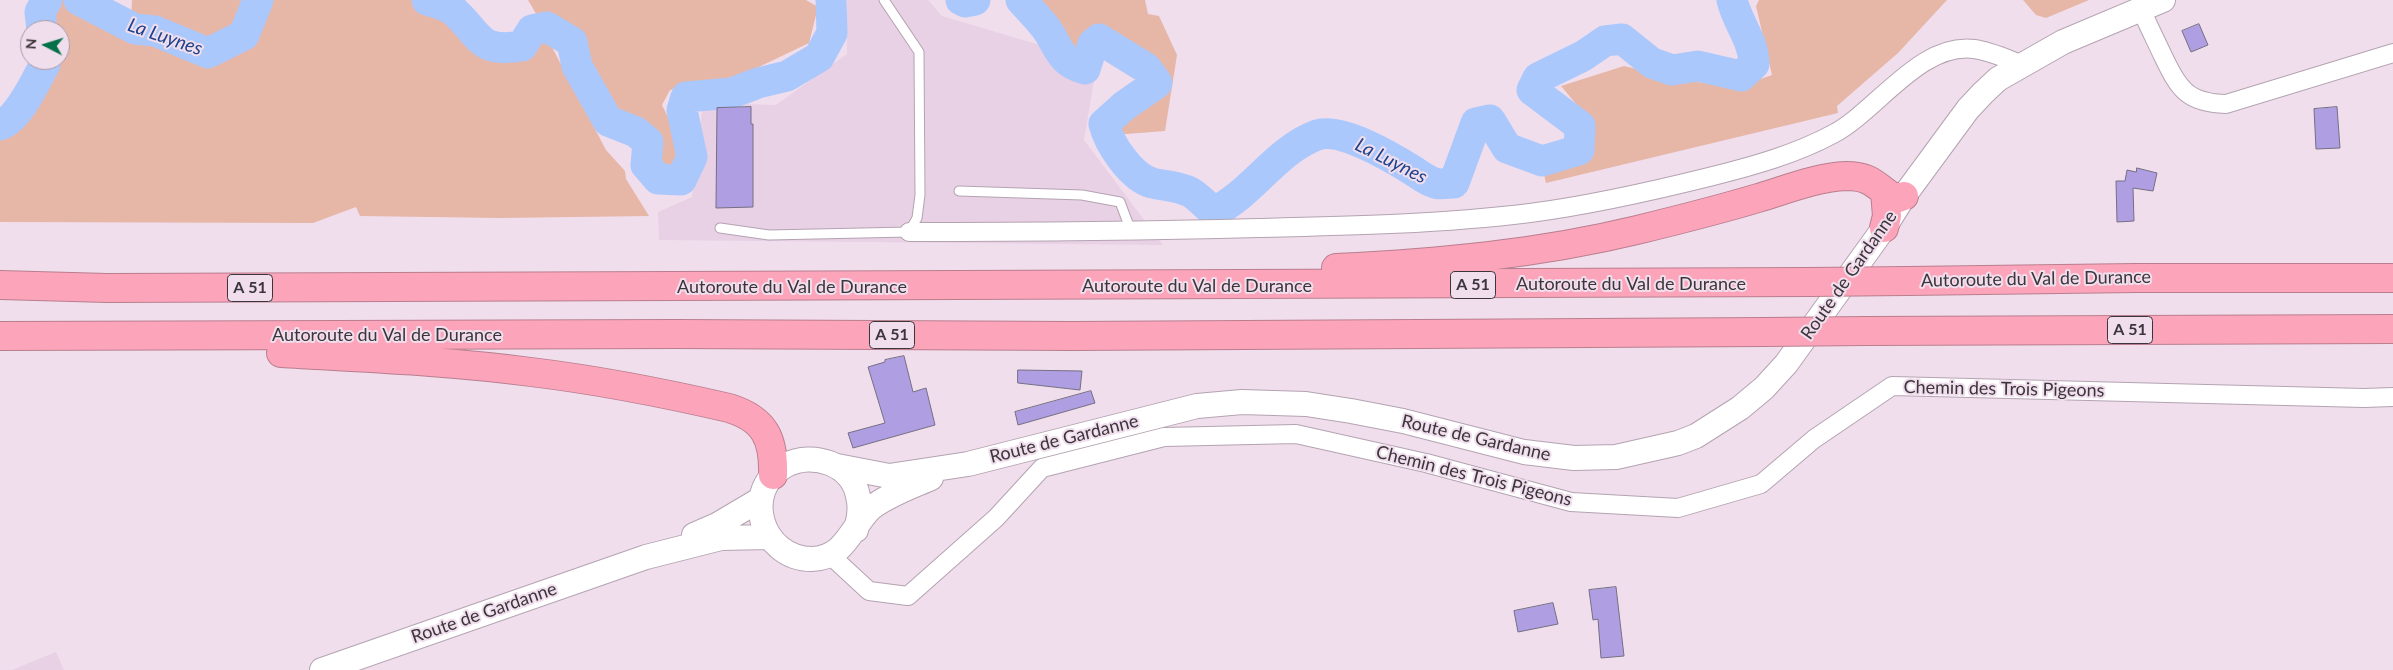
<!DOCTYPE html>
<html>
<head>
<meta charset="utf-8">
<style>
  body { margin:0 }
  #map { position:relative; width:2393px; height:670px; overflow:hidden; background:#f0deed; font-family:Lato,sans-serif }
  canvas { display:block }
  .north { position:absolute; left:20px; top:20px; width:50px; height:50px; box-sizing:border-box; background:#f0deed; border:1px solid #a89aa6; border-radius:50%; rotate:275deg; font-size:14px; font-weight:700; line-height:20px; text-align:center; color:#3c353b }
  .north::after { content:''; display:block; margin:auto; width:18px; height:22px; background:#057149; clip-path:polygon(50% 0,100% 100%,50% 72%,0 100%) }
</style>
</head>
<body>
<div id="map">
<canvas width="2393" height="670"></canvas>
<div class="north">N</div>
</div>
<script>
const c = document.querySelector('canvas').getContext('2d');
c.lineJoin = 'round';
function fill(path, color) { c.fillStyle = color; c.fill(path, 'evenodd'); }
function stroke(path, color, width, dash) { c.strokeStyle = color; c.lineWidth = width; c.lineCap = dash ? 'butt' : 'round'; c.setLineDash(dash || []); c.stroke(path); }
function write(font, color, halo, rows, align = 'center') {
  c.font = font + ' Lato,sans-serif'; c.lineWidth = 4; c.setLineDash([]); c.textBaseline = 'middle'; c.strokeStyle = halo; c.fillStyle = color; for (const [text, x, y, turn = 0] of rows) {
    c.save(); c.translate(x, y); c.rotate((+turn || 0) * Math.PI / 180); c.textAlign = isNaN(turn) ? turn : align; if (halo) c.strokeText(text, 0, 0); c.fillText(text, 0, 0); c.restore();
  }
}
const built = new Path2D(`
  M 847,0 L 928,0 L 942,16 L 1097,62 L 1084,140 L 1163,245 L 659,240 L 658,212 L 692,197 L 703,103 L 776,105 L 847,54 Z
  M 56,652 L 64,670 L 12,670 Z`);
const green = new Path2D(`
  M 50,0 L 70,0 L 134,33 L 164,40 L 207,60 C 237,54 256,27 262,0 L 416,0 L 455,19 L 472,42 L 483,49 L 511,53 L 523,50 L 536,31 L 544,32 L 606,150 L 625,171 L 626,179 L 649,216 L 500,218 L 360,216 L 356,207 L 313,223 L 0,222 L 0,129 C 23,119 46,85 48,60 L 60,60 L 60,30 L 46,30 C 43,19 44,10 50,0 Z
  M 132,0 L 251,0 L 242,20 L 243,26 C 212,58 196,44 161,29 C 151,25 141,25 131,20 Z
  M 528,0 L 806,0 L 818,7 L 809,43 L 742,75 L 670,90 L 662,105 L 671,123 L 680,152 L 676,172 L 664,176 C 643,167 660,144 647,130 C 638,121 621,126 611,117 C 607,114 604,106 602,101 C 597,91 588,81 585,71 C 583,63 583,55 580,48 C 574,34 556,22 541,22 Z
  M 1027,0 L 1145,0 L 1148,14 L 1159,16 L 1177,55 L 1165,131 L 1113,135 L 1109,124 L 1130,105 L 1154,91 L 1158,86 L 1161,77 L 1156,68 L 1094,32 L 1088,38 L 1083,61 L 1075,63 C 1055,45 1051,15 1027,0 Z
  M 1759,0 L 1947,0 L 1898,53 L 1837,106 L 1838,113 L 1546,183 L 1542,166 L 1558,164 L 1588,146 L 1594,125 L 1561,86 L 1624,66 L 1673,78 L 1735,88 L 1772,75 L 1756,6 Z
  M 2023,0 L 2089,0 L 2046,18 L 2036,15 Z`);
const river = new Path2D(`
  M 79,0 L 135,29 L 155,31 L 208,53 L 244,35 L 258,0
  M 427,0 C 436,3 449,6 455,12 C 482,37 478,53 522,46 L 532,30 L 547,27 L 572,42 L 577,66 L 608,121 L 636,132 L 648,142 L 646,165 L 658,179 L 681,180 L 692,157 L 682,110 L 686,97 L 732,93 L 758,83 L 787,76 L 819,57 L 832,33 L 831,0
  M 961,0 L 965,2 L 975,0
  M 1021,0 C 1029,9 1038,18 1045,27 C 1059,45 1058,62 1085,69 L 1093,44 L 1099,39 L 1146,68 L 1157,83 L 1124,106 L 1104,124 C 1109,144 1131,177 1152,183 C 1165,186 1177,186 1190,192 C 1199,197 1206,206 1214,212 C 1253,193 1275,151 1317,135 C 1341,127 1391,157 1412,170 C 1418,174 1427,181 1435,183 C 1440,185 1448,183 1454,183 L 1476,123 L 1490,120 L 1507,148 L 1542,161 L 1579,150 L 1580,126 L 1532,90 L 1538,78 L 1583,56 L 1605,41 L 1622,39 L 1652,63 L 1672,70 L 1698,66 L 1741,76 L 1754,64 C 1754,41 1737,22 1732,0
  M 42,30 L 40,12 L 47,0
  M 0,125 C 19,119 35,82 45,64 L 44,60`);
const building = new Path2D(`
  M 2199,24 L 2208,45 L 2191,52 L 2182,31 Z
  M 751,107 L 751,124 L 753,124 L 753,207 L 716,208 L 717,108 Z
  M 2337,107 L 2340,148 L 2316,149 L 2314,109 Z
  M 2137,168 L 2157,173 L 2153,191 L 2133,188 L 2134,221 L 2117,222 L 2116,181 L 2125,181 L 2127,170 L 2136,172 Z
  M 904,356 L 913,392 L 926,388 L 935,425 L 853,448 L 848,433 L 885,423 L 868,367 L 885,362 L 885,360 Z
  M 1018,370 L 1082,371 L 1080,390 L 1018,383 Z
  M 1091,391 L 1095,403 L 1018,425 L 1015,412 Z
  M 1616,587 L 1624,656 L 1601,658 L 1598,619 L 1593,620 L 1589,590 Z
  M 1553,603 L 1558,624 L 1518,632 L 1514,611 Z`);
const service = new Path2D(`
  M 959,191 L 1082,195 L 1120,202 L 1131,231
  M 720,228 L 769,235 L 909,232 L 917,218 L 920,195 L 919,52 L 884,0`);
const minor = new Path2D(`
  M 2141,9 C 2148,25 2156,41 2163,56 C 2179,89 2187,103 2226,104 L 2393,53
  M 909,232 C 1025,232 1142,231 1258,228 C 1347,226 1442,224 1530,213 C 1592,205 1653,191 1713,176 C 1753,166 1796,154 1833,134 C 1877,111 1920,42 1974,49 C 1990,51 2007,59 2023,65
  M 830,555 L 869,591 L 908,596 L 996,518 L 1042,468 L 1164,437 L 1296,434 L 1426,463 L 1571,502 L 1678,508 L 1761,484 L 1814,439 L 1892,386 L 2364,398 L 2393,397`);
const secondary = new Path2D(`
  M 837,466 L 889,476 L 968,464 L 1197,406 L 1242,402 L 1306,404 L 1351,411 L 1403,421 L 1524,452 L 1574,458 L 1616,457 L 1678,443 L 1696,436 L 1740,408 L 1764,388 L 1786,364 L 1884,228 L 1904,196 L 1968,109 L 1983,93 L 1998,79 L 2063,42 L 2163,0
  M 856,530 C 859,518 861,508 858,496 C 852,464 813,451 786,465 C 740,490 761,559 812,559 C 845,558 851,528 870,509 C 885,496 913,486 931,478
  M 694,535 L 717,525 L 761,499
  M 322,670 L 646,557 L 721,538 L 769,537`);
const motorway = new Path2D(`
  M 1884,228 L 1887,216 L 1885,192
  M 1336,268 C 1438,263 1538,254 1637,230 C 1678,220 1718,210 1758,198 C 1785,190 1818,177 1846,176 C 1874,176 1876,188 1896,199 L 1904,196
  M 1907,281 L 2136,278 L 2393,278
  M 0,285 L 107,288 L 1809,282
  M 1866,331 L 2393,329
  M 0,336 L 677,334 L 1072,336 L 1764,332
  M 281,353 C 365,358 448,361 531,372 C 597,380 664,393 729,408 C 765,419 774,439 773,475`);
const motorwayBridge = new Path2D(`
  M 1809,282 L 1907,281
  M 1764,332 L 1866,331`);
const shields = [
  [1473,285,45],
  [250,288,45],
  [2130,330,45],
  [892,335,45]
];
const shieldNames = [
  ["A 51",1473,285],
  ["A 51",250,288],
  ["A 51",2130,330],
  ["A 51",892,335]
];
const streetNames = [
  ["Route de Gardanne",1849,275,-55],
  ["Autoroute du Val de Durance",2036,279,-1],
  ["Autoroute du Val de Durance",1631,284],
  ["Autoroute du Val de Durance",1197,286],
  ["Autoroute du Val de Durance",792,287],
  ["Autoroute du Val de Durance",387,335],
  ["Chemin des Trois Pigeons",2004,389,1],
  ["Route de Gardanne",1476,438,13],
  ["Route de Gardanne",1064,439,-14],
  ["Chemin des Trois Pigeons",1474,476,14],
  ["Route de Gardanne",484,613,-19]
];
const waterNames = [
  ["La Luynes",165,37,19],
  ["La Luynes",1391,161,27]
];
fill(built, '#e8d0e5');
fill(green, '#e6b6a7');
stroke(river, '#abc8fc', 31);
fill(building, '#b09ee2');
stroke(building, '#746f82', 1);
stroke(service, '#b4a3b1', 11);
stroke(minor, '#b4a3b1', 20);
stroke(secondary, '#b4a3b1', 26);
stroke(motorway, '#b97e8e', 30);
stroke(service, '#fff', 9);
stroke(minor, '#fff', 18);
stroke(secondary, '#fff', 24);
stroke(motorway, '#fca5ba', 28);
stroke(motorwayBridge, '#b97e8e', 30, []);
stroke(motorwayBridge, '#fca5ba', 28);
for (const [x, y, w] of shields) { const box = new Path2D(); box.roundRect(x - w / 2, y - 13.5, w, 27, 4); c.fillStyle = '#f0deed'; c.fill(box); stroke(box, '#3c353b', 1); }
write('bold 16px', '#3c353b', null, shieldNames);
write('18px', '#3c353b', '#f0deed', streetNames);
write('italic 19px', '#1d428b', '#f0deed', waterNames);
</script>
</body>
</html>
